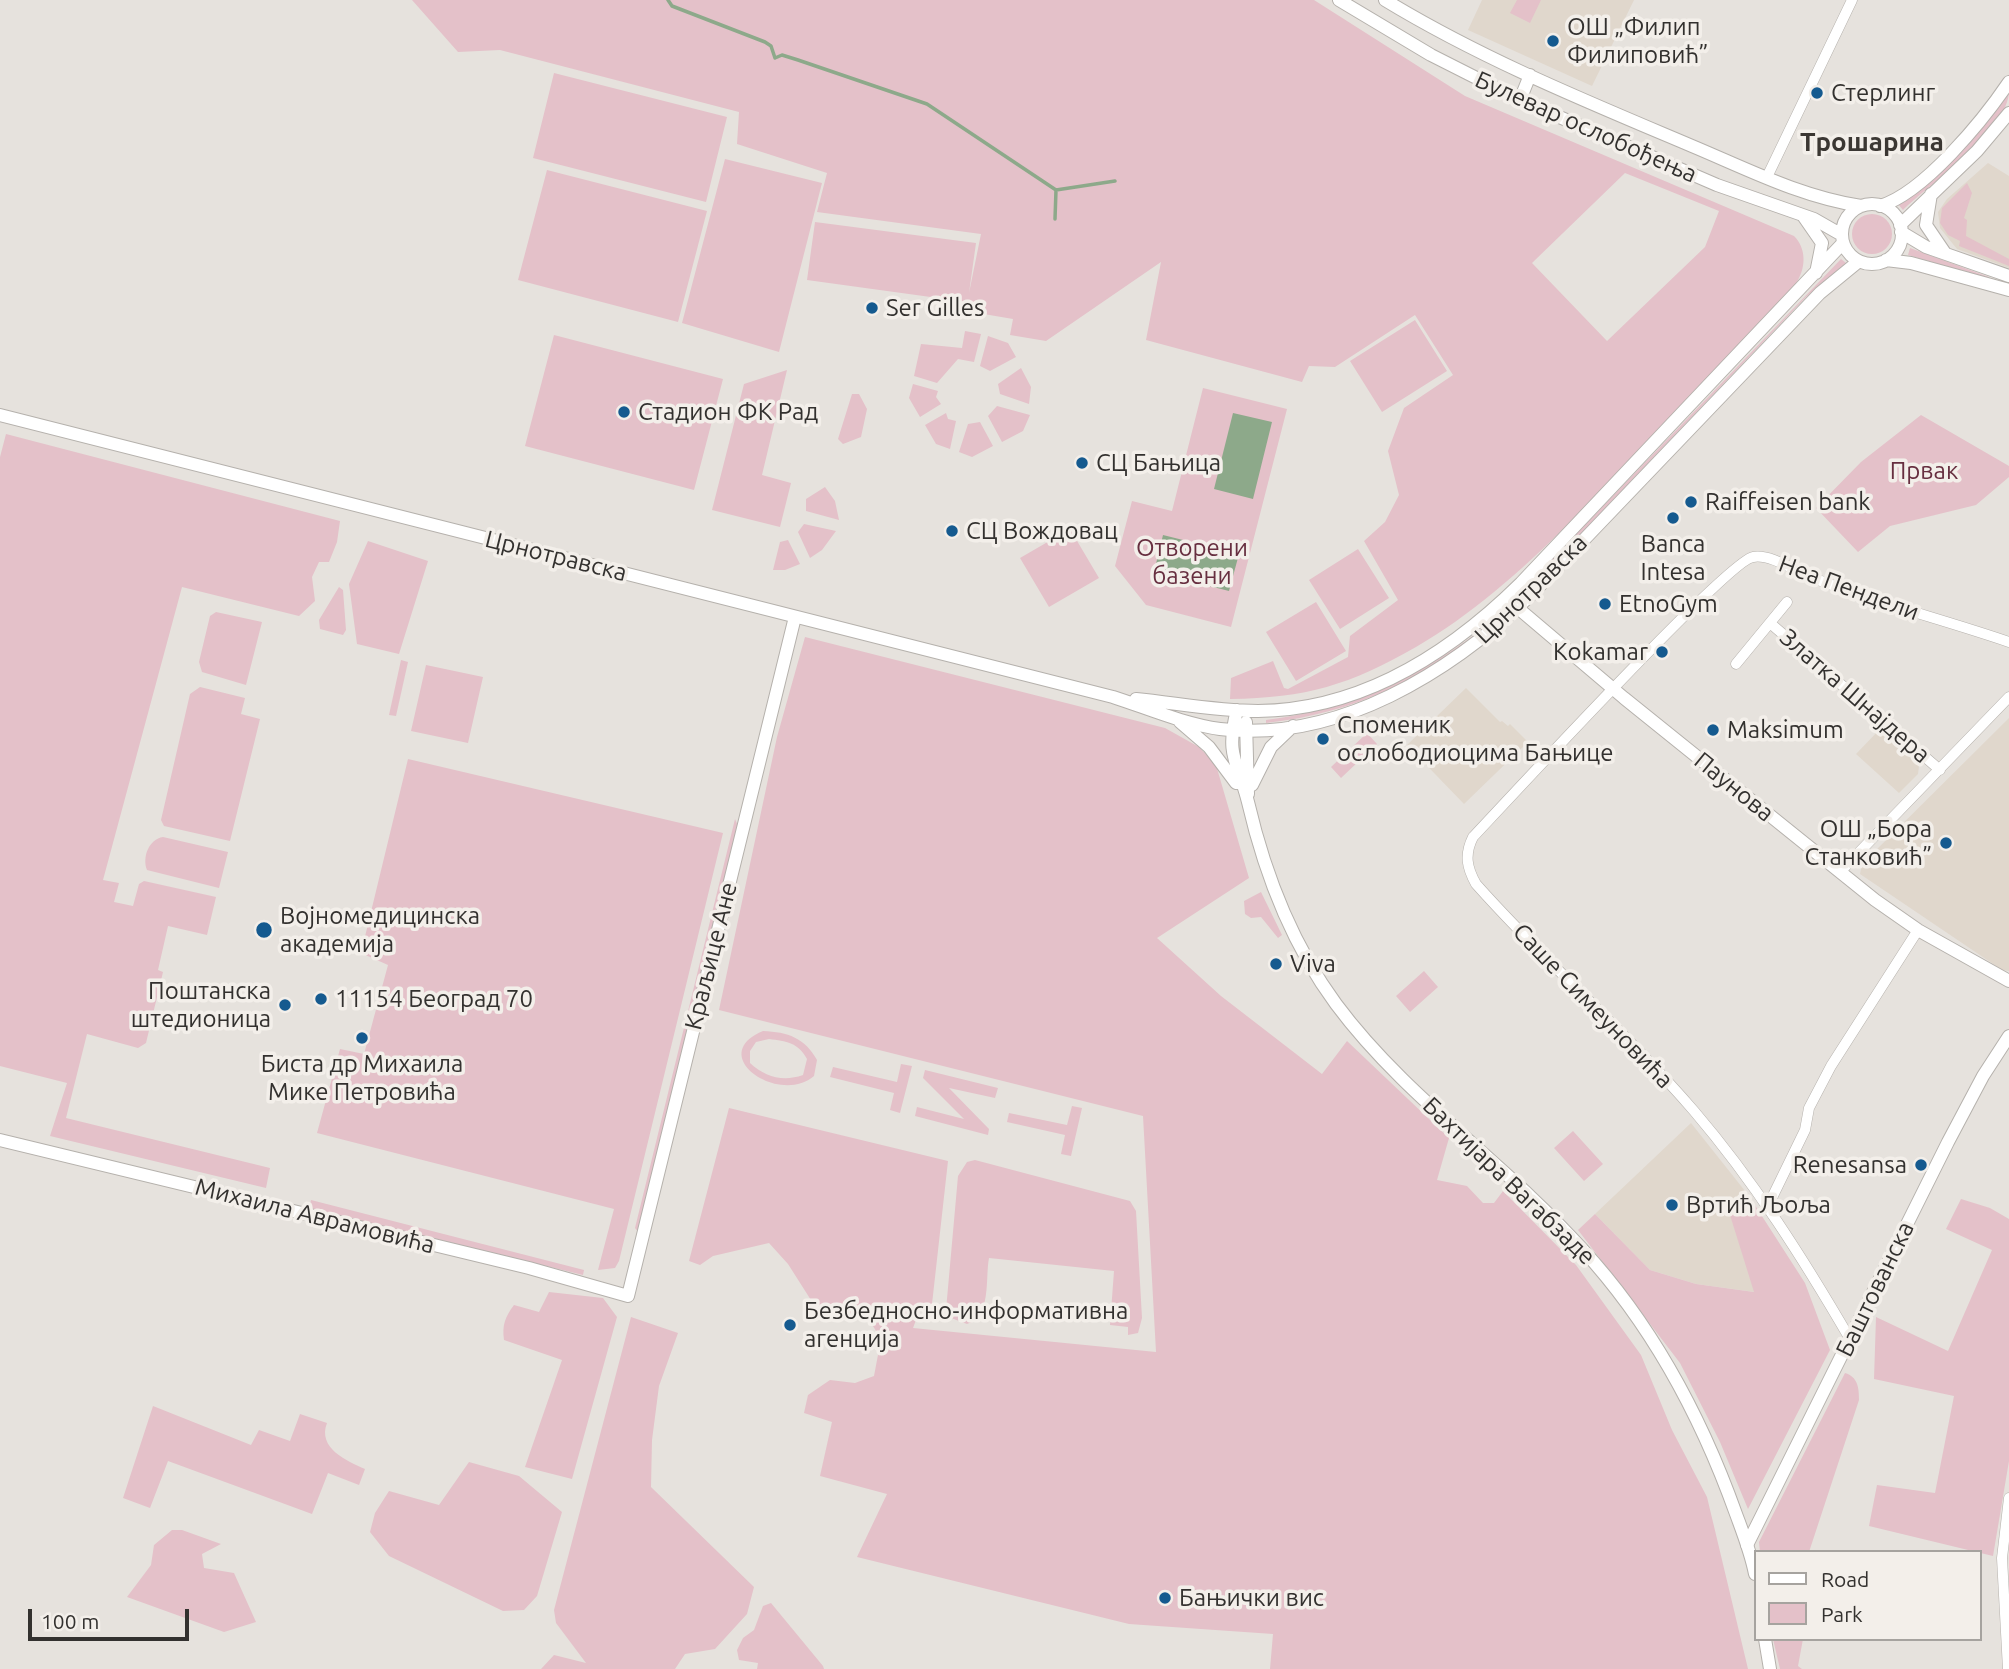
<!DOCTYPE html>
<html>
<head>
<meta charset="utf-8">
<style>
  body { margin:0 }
  #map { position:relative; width:2009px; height:1669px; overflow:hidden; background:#e6e2dd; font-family:Ubuntu,sans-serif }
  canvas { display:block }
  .legend { position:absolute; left:1754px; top:1550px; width:228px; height:91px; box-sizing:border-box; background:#f3efea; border:2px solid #a6a39f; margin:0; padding:9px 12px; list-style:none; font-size:21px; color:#33312f }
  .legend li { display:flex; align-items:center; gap:14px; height:35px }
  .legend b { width:35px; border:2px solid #a6a39f }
  .scale { position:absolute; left:28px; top:1609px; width:161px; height:32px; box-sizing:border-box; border:4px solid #33312f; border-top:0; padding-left:9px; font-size:21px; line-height:24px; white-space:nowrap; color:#33312f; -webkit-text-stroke:5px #f3efea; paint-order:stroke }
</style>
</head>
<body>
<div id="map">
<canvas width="2009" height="1669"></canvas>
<ul class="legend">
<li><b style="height:9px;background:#fff"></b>Road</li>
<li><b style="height:19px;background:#e4c1c9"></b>Park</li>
</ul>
<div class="scale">100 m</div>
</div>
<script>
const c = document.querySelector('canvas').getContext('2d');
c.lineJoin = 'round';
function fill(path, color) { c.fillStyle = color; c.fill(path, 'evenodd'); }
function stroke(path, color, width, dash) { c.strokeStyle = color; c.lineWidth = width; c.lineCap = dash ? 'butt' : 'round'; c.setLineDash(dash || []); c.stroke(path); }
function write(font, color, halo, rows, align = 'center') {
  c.font = font + ' Ubuntu,sans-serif'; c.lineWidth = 7; c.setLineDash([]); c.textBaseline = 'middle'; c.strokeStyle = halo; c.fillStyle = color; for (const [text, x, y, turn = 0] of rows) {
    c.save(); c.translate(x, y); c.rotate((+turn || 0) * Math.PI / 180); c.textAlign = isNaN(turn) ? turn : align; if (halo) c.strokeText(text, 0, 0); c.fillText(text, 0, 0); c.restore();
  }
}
const built = new Path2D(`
  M 1482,0 L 1634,0 L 1592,86 L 1468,30 Z
  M 1988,163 L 2009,176 L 2009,268 L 1957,249 L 1940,228 L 1938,212 L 1947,199 Z
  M 1466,688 L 1500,722 L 1502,721 L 1508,726 L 1510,724 L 1528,742 L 1464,804 L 1407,745 Z
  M 2009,718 L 2009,971 L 2002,970 L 1860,874 L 1862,864 Z
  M 1880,729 L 1919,766 L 1918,774 L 1899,793 L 1856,754 Z
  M 1691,1123 L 1749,1196 L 1731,1215 L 1755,1292 L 1696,1284 L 1650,1270 L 1595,1214 Z`);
const green = new Path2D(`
  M 412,0 L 1314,0 L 1465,96 L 1794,236 C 1806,248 1806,266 1798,280 C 1791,292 1779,302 1770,312 C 1748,335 1726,358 1704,381 C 1618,470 1524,585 1416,647 C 1350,685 1306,698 1230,699 L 1231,678 L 1273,661 L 1284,688 L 1288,689 L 1348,657 L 1350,636 L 1398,600 L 1364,541 L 1385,522 L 1399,495 L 1388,451 L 1404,408 L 1453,375 L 1415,315 L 1335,367 L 1309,366 L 1302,382 L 1146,340 L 1161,262 L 1046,341 L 1010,335 L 1013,319 L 966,311 L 967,302 L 807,280 L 815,222 L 976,243 L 969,293 L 981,234 L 817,212 L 827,173 L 737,144 L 739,112 L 500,50 L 458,52 ZM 1625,173 L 1719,211 L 1705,247 L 1607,341 L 1532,263 Z
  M 1517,0 L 1541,0 L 1530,23 L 1510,13 Z
  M 554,73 L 727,117 L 706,202 L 533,158 Z
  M 2009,91 C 2009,129 1930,184 1903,210 L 1897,203 C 1939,168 1979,137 2009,91 Z
  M 725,159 L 822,183 L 779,352 L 682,323 Z
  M 547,170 L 707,211 L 678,322 L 518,280 Z
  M 1967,183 L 1972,193 L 1964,218 L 1967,220 L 1966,236 L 2009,259 L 2009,266 L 1959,246 L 1960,241 L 1948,235 L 1940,223 L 1942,208 Z
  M1852 234a20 20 0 1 1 40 0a20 20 0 1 1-40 0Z
  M 1910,248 L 1989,277 L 1989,279 L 1908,255 Z
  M 1841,259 L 1846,263 L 1806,297 L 1532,585 L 1530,582 Z
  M 1415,320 L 1447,371 L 1382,412 L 1350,361 Z
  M 965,331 L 981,334 L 974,362 L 958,359 L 937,383 L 914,376 L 921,344 L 962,348 Z
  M 554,335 L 723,379 L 694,490 L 525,446 Z
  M 988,336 L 1008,343 L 1016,357 L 990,371 L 980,366 Z
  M 1021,368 L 1031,387 L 1029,404 L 1000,394 L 998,384 Z
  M 787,370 L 762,475 L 791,483 L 780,527 L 712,510 L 744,384 Z
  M 913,384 L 938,391 L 936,397 L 941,404 L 920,417 L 909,398 Z
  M 1203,388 L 1287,409 L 1231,627 L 1146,605 L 1115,566 L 1132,501 L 1172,511 Z
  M 852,394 L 859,394 L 867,409 L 861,437 L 843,444 L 838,439 Z
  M 997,406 L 1030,415 L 1023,431 L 1002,442 L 988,416 Z
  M 946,413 L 948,419 L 956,421 L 950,449 L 936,444 L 925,425 Z
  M 1921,415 L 2009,466 L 2009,477 L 1976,505 L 1890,526 L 1858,552 L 1816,508 L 1861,462 Z
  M 980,422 L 993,446 L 972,457 L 959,452 L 968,424 Z
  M 6,434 L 340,521 L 337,542 L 329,562 L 319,562 L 312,577 L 315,601 L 299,616 L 182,587 L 103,880 L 119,883 L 114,902 L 133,906 L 139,884 L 144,881 L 216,897 L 207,935 L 168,926 L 158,970 L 163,972 L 146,1043 L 138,1048 L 87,1034 L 66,1118 L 270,1168 L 266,1188 L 50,1136 L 67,1083 L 0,1066 L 0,457 Z
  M 825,487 L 835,501 L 839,520 L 806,511 L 806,499 Z
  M 804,524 L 836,531 L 822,550 L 810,558 L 798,532 Z
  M 1070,529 L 1099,578 L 1049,607 L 1020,558 Z
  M 788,540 L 800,564 L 785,570 L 773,570 L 780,542 Z
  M 368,541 L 428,561 L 399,654 L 357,644 L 349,584 Z
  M 1358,549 L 1389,598 L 1340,629 L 1309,580 Z
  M 339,587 L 343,590 L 346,630 L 343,635 L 320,629 L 319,620 Z
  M 1316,602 L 1346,651 L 1296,681 L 1266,632 Z
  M 216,612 L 262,622 L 246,685 L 202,672 L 199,662 L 210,616 Z
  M 1491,622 L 1493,624 C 1423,679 1356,713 1266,723 L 1266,720 C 1350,710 1425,675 1491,622 Z
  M 805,637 L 1165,728 L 1199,747 L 1216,765 L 1249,878 L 1157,938 L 1221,996 L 1322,1074 L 1347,1041 L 1449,1138 L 1437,1180 L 1467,1186 L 1483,1203 L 1494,1203 L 1503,1191 L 1576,1265 L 1641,1355 L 1672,1430 L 1707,1497 L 1748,1669 L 1270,1669 L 1273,1634 L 1129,1624 L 857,1557 L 887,1494 L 820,1476 L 832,1422 L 804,1413 L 808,1395 L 830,1380 L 855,1383 L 874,1376 L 881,1339 L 868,1318 L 816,1308 L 788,1264 L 769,1243 L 713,1256 L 700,1265 L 689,1261 L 729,1108 L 948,1161 L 932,1304 L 919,1312 L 913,1328 L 1156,1352 L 1143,1116 L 719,1010 L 777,737 Z
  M 401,660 L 408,662 L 396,716 L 389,715 Z
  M 426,665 L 483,677 L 468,743 L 411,731 Z
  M 200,687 L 245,698 L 241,714 L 260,719 L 230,841 L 164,826 L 161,820 L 190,694 Z
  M 1367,733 L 1377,744 L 1341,778 L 1331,767 Z
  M 408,759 L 723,833 L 619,1261 L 615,1268 L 598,1270 L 614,1209 L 317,1133 L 340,1049 L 364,1054 L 388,965 L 361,953 Z
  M 735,819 L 738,826 L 639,1233 L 635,1228 Z
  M 163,837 L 228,852 L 219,888 L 147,870 C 142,857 149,839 163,837 Z
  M 1261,892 L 1282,935 L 1278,938 L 1261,917 L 1251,918 L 1245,914 L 1244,901 Z
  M 1424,971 L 1438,987 L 1410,1012 L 1396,996 Z
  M 763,1031 C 788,1032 805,1038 817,1060 L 814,1076 C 779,1106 705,1055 763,1031 ZM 769,1039 C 786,1041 799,1043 807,1059 L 803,1075 C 783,1082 765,1077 750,1063 L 750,1051 L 756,1042 Z
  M 901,1064 L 912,1066 L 900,1113 L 890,1110 L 894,1093 L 830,1077 L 833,1067 L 897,1082 Z
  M 925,1070 L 998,1088 L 995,1098 L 949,1088 L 989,1129 L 988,1135 L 915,1116 L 917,1107 L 964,1119 L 923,1078 Z
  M 1072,1106 L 1082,1108 L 1071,1156 L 1061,1154 L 1065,1135 L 1007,1122 L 1009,1113 L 1067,1125 Z
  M 1573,1131 L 1603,1164 L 1584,1181 L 1554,1148 Z
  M 975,1160 L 1130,1201 L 1136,1211 L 1142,1318 L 1138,1333 L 1128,1335 L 1128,1327 L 1110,1325 L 1114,1271 L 989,1258 C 985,1278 992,1316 967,1324 L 951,1318 L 946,1310 L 958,1176 L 967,1162 Z
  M 1749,1196 L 1805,1283 L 1830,1350 L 1748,1509 L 1720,1442 L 1680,1363 L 1578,1230 L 1595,1214 L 1650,1270 L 1696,1284 L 1754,1292 L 1730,1215 Z
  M 1961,1199 L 1990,1208 L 2009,1219 L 2009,1461 L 1993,1556 L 1869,1526 L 1877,1485 L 1935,1493 L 1954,1396 L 1874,1379 L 1876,1317 L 1948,1351 L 1992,1250 L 1946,1229 Z
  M 311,1200 L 584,1270 L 583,1275 L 309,1208 Z
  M 549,1292 L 603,1298 L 617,1317 L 572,1479 L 525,1467 L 562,1360 L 504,1340 C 502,1325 505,1317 514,1305 L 539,1312 Z
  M 631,1317 L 678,1333 L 659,1386 L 652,1440 L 651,1487 L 754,1587 L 747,1614 L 715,1649 L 685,1654 L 675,1669 L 541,1669 L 554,1655 L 586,1663 L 556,1623 L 554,1610 Z
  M 1845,1373 C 1858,1377 1859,1388 1859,1400 L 1809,1552 L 1760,1552 L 1759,1542 Z
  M 153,1406 L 251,1445 L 259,1430 L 290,1441 L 300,1414 L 327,1423 C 317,1448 347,1461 365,1469 L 359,1485 L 328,1473 L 312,1514 L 168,1461 L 150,1508 L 123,1498 Z
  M 469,1462 L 519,1476 L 562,1512 L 537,1596 L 524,1610 L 503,1611 L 389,1556 L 370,1532 L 375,1513 L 389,1491 L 439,1505 Z
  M 172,1530 L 182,1530 L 221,1544 L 202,1554 L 204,1568 L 234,1573 L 256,1622 L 224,1632 L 127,1597 L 151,1565 L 154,1545 Z
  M 771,1603 L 823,1666 L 824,1669 L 757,1669 L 758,1663 L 739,1660 L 737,1650 L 743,1638 L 754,1630 L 763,1606 Z
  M 1773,1639 L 1803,1639 L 1798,1666 L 1802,1669 L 1780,1669 Z`);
const water = new Path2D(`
  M 1233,413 L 1272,422 L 1253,499 L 1214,489 Z
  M 1163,535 L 1239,554 L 1229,591 L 1154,572 Z`);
const stream = new Path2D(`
  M 668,0 L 672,6 L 765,42 L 771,46 L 775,58 L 782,55 L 798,60 L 927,104 L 1056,190 L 1115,181
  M 1055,219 L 1056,190`);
const minor = new Path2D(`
  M 1767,177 L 1852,0
  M 1770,623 L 1940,770
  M 1736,664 L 1787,602
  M 1840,872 L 2009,697
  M 1767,1208 L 1805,1130 L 1809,1108 L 1831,1066 L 1918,930
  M 1850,1339 C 1804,1260 1754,1181 1694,1111 C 1626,1032 1546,963 1476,884 C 1467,868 1464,855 1473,837 C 1506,802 1729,560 1753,557 C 1770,554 1792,569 1808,576 C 1873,602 1942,619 2009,642
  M 2008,1669 L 2002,1558 L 2009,1498`);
const tertiary = new Path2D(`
  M 1506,598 L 1624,698 L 1875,900 L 1918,930 L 2009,981
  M 0,1140 L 529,1268 L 628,1296 L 795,617
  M 1747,1545 L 1948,1142 L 1983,1076 L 2009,1036`);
const secondary = new Path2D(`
  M 1339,0 L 1431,55 L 1520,100 L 1717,185 L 1814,219 L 1842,235
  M 1385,0 C 1482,59 1588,102 1692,146 C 1747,169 1801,197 1861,206
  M 1520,100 L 1530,75
  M 1931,194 L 1926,225 L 1945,253
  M1842 234a30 30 0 1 1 60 0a30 30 0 1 1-60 0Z
  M 1880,206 C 1924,193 1984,119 2009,82
  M 1804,217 L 1822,243 L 1816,273
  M 1900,225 L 1977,151 L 2009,113
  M 1901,232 L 1926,247 L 2009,276
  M 1886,260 L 1911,263 L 2009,290
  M 0,415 L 1113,697 C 1147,708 1184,724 1220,729 C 1338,743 1451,672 1532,594 L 1820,293 L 1859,261
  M 1136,699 C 1176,703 1217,711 1258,711 C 1361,710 1450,653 1521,583 L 1843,243
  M 1237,710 C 1225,756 1238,762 1248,802 C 1265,875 1291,943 1336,1004 C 1405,1097 1506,1164 1583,1250 C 1652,1325 1702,1419 1736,1514 C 1743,1533 1751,1553 1755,1574
  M 1180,722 L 1209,747 L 1236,783
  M 1246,722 L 1248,794
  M 1252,785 L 1271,747 L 1293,726
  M 1765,1639 L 1770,1669`);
const markers = [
  [1553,41,7,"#155a8f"],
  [1817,93,7,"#155a8f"],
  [872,308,7,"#155a8f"],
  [624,412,7,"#155a8f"],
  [1082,463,7,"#155a8f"],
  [1691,502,7,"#155a8f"],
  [1673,518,7,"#155a8f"],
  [952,531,7,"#155a8f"],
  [1605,604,7,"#155a8f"],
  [1662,652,7,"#155a8f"],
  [1713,730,7,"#155a8f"],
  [1323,739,7,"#155a8f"],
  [1946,843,7,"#155a8f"],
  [264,930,9,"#155a8f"],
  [1276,964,7,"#155a8f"],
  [321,999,7,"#155a8f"],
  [285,1005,7,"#155a8f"],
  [362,1038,7,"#155a8f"],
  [1921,1165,7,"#155a8f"],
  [1672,1205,7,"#155a8f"],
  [790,1325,7,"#155a8f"],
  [1165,1598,7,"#155a8f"]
];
const poiNames = [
  ["ОШ „Филип",1567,27],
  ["Филиповић”",1567,55],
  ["Стерлинг",1831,93],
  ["Ser Gilles",886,308],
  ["Стадион ФК Рад",638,412],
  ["СЦ Бањица",1096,463],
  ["Raiffeisen bank",1705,502],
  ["СЦ Вождовац",966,531],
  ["Banca",1673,544,"center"],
  ["Intesa",1673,572,"center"],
  ["EtnoGym",1619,604],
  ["Kokamar",1648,652,"right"],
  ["Споменик",1337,725],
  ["ослободиоцима Бањице",1337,753],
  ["Maksimum",1727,730],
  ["ОШ „Бора",1932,829,"right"],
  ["Станковић”",1932,857,"right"],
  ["Војномедицинска",280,916],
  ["академија",280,944],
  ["Viva",1290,964],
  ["Поштанска",271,991,"right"],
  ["штедионица",271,1019,"right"],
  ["11154 Београд 70",335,999],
  ["Биста др Михаила",362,1064,"center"],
  ["Мике Петровића",362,1092,"center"],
  ["Renesansa",1907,1165,"right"],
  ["Вртић Љоља",1686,1205],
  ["Безбедносно-информативна",804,1311],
  ["агенција",804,1339],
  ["Бањички вис",1179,1598]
];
const streetNames = [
  ["Булевар ослобођења",1586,127,24],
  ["Црнотравска",556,556,14],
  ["Неа Пендели",1849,588,20],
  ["Црнотравска",1531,589,-44],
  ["Златка Шнајдера",1855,696,41],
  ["Паунова",1734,787,39],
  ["Краљице Ане",711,956,-76],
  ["Саше Симеуновића",1593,1006,46],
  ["Бахтијара Вагабзаде",1509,1181,44],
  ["Михаила Аврамовића",315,1216,14],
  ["Баштованска",1875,1289,-64]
];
const parkNames = [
  ["Првак",1924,471],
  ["Отворени",1192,548],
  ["базени",1192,576]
];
const neighbourhoodNames = [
  ["Трошарина",1872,142]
];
fill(built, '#e0d7cc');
fill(green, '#e4c1c9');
fill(water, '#8da98a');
stroke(stream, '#8da98a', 3.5);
stroke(minor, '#b5b1ac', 11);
stroke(tertiary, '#b5b1ac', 14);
stroke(secondary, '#b5b1ac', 14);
stroke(minor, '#fff', 10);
stroke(tertiary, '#fff', 12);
stroke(secondary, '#fff', 12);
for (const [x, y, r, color] of markers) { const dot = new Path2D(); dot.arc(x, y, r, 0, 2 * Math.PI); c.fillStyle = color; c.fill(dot); stroke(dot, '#f3efea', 2.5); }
write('24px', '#33312f', '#f3efea', poiNames, 'left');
write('24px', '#33312f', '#f3efea', streetNames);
write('24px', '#672f40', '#f3efea', parkNames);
write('bold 26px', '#3b3733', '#f3efea', neighbourhoodNames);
</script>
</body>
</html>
